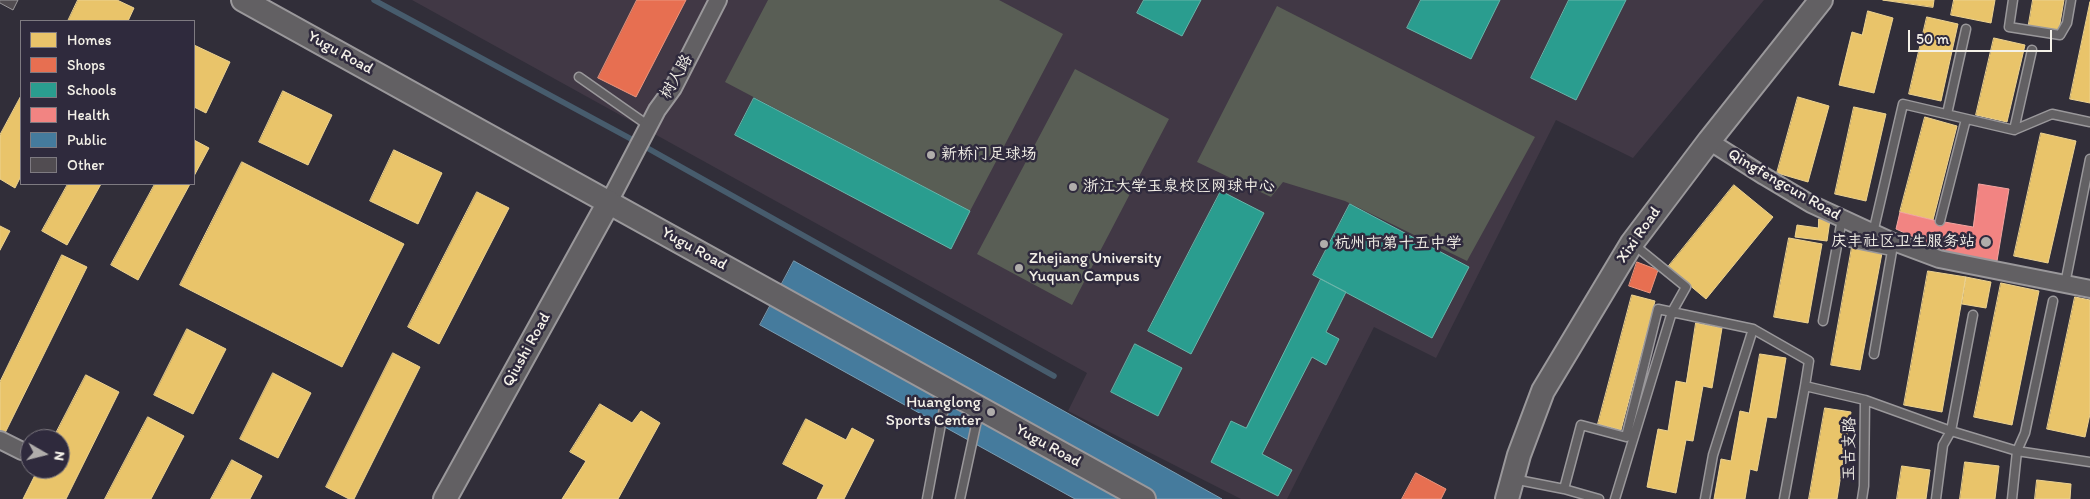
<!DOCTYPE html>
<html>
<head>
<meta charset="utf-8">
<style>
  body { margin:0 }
  #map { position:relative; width:2090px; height:499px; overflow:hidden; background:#312e39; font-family:Itim,sans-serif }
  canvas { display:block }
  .legend { position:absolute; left:20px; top:20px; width:175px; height:165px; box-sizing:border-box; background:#2f2a3d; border:1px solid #7e7a81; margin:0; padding:6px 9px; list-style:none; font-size:15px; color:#f4f1e8 }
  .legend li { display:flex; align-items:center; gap:10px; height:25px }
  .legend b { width:25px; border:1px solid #7e7a81 }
  .north { position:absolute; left:20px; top:429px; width:50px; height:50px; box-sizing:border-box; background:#2f2a3d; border:1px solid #7e7a81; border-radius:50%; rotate:98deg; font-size:14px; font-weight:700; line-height:20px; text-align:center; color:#f4f1e8 }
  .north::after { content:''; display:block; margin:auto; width:18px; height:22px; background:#b0adab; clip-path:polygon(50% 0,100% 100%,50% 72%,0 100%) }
  .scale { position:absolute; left:1908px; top:30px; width:144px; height:22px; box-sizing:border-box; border:2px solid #f4f1e8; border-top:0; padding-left:6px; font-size:15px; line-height:18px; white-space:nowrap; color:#f4f1e8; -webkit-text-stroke:4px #2f2a3d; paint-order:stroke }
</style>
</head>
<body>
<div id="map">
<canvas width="2090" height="499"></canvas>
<ul class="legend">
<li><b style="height:14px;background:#e9c46a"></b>Homes</li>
<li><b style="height:14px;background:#e76f51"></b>Shops</li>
<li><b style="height:14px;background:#2a9d8f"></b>Schools</li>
<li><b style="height:14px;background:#f28482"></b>Health</li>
<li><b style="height:14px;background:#457b9d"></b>Public</li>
<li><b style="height:14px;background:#514c51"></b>Other</li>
</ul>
<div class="north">N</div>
<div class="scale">50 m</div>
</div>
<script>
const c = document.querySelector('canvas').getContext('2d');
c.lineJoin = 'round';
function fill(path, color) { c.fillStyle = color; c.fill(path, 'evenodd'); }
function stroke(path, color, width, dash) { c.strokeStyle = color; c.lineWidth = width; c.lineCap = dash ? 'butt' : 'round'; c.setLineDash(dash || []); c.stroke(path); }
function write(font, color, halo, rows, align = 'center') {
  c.font = font + ' Itim,"LXGW WenKai TC",sans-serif'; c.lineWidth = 5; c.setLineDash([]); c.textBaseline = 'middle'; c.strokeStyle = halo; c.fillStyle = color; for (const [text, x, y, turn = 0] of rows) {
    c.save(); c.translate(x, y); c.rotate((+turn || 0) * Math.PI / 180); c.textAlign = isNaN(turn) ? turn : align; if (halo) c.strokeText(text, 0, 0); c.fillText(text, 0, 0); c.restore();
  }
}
const built = new Path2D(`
  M 412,0 L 1764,0 L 1633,158 L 1556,120 L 1436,358 L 1374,327 L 1287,499 L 1241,499 L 1068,411 L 1087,373 Z`);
const green = new Path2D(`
  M 768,0 L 999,0 L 1063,34 L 970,211 L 725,82 Z
  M 1277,6 L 1535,137 L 1467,261 L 1345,201 L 1283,182 L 1271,197 L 1197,162 Z
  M 1075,69 L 1169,119 L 1072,305 L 977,254 Z`);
const homes = new Path2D(`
  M 78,0 L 117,0 L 134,8 L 128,21 L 68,21 Z
  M 1883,0 L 1934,0 L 1933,7 Z
  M 1954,0 L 1995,0 L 1991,23 L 1951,15 Z
  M 2033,0 L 2064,0 L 2058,35 L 2028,29 Z
  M 2090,2 L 2090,103 L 2070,99 Z
  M 1868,11 L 1893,18 L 1874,93 L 1839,85 L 1852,32 L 1862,35 Z
  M 1927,17 L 1958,24 L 1941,101 L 1909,94 Z
  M 1994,38 L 2025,45 L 2007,122 L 1976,115 Z
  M 194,45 L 230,62 L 206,113 L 194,107 Z
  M 283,91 L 332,115 L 308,165 L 259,142 Z
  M 21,96 L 21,176 L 15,188 L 0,179 L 0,135 Z
  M 1798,97 L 1829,106 L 1808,182 L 1777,173 Z
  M 1854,107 L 1886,114 L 1866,201 L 1835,194 Z
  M 1925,117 L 1957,126 L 1933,220 L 1900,212 Z
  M 2041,133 L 2076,141 L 2048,263 L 2014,256 Z
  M 194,140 L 209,148 L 194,176 Z
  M 394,150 L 442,173 L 418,224 L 370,201 Z
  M 242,162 L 404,244 L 342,367 L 180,285 Z
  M 68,184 L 101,184 L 67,245 L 42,231 Z
  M 155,184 L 190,184 L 138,280 L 111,265 Z
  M 1734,185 L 1773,217 L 1706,299 L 1668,267 Z
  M 477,192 L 509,208 L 439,344 L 408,327 Z
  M 1819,219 L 1830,220 L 1827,241 L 1795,237 L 1797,225 L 1818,228 Z
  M 0,226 L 10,231 L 0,250 Z
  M 1789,238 L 1822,244 L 1808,323 L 1774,317 Z
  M 1852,247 L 1882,253 L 1860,370 L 1831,365 Z
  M 62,255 L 87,267 L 5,433 L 0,431 L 0,382 Z
  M 1928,271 L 1966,277 L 1942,412 L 1904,405 Z
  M 1966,277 L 1991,282 L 1986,308 L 1962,304 Z
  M 2001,283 L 2039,291 L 2012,425 L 1974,417 Z
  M 1632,295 L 1655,301 L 1621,430 L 1598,424 Z
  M 2075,297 L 2090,300 L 2090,414 L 2085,437 L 2047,429 Z
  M 1696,323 L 1722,328 L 1712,388 L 1703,386 L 1693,441 L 1686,440 L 1676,493 L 1647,487 L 1658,429 L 1668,431 L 1676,381 L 1686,383 Z
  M 187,329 L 226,349 L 193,414 L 154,395 Z
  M 393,353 L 420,367 L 354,499 L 349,499 L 326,487 Z
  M 1760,354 L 1786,358 L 1776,418 L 1767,417 L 1757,471 L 1750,469 L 1745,499 L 1714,499 L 1721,459 L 1731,461 L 1740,411 L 1749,413 Z
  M 273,373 L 311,393 L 278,458 L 240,439 Z
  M 86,375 L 119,392 L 66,499 L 23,499 L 38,469 L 60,469 L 60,439 L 53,439 Z
  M 600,404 L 632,423 L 641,411 L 660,423 L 618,499 L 562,499 L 586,461 L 570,452 Z
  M 1825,408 L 1851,412 L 1837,499 L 1809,499 Z
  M 148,417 L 184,436 L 151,499 L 105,499 Z
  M 806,419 L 846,440 L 852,428 L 874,440 L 844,499 L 817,499 L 824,485 L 783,464 Z
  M 232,460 L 262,476 L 250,499 L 211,499 Z
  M 1965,462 L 1999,466 L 1995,499 L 1960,499 Z
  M 1902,466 L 1930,470 L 1926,499 L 1897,499 Z
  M 2037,480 L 2071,484 L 2070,499 L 2035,499 Z`);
const shops = new Path2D(`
  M 637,0 L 686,0 L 636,97 L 598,78 Z
  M 1637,262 L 1658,270 L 1650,293 L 1629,286 Z
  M 1416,473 L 1446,489 L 1441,499 L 1402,499 Z`);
const schools = new Path2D(`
  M 1144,0 L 1201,0 L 1182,36 L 1137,13 Z
  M 1421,0 L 1500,0 L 1471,59 L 1407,28 Z
  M 1569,0 L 1626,0 L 1576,100 L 1531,78 Z
  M 754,98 L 970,211 L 951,249 L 735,135 Z
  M 1221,191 L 1264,213 L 1191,354 L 1148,331 Z
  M 1350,204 L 1469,267 L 1432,338 L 1313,275 Z
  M 1321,279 L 1346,292 L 1326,332 L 1339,339 L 1326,365 L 1312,357 L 1262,454 L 1292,470 L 1278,496 L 1211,462 L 1231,421 L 1246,428 Z
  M 1135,344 L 1182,368 L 1158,416 L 1111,392 Z`);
const health = new Path2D(`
  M 1979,184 L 2009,189 L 1997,261 L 1949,253 L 1896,229 L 1900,212 L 1933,220 L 1973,227 Z`);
const public = new Path2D(`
  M 794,261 L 1222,499 L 1075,499 L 760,325 Z`);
const stream = new Path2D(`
  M 374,0 L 633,140 L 1054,376`);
const building = new Path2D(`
  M 0,0 L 18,0 L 13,10 L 0,3 Z`);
const service = new Path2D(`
  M 2013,0 L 2009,27 L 2060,35 L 2067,23 L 2071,0
  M 579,77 L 649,126
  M 1947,114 L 1966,29
  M 2014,130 L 2032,50
  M 1940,221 L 1966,119
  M 1873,233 L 1903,104 L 2014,130 L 2052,114 L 2090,122
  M 1838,240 L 1892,251 L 1874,354
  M 1633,244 L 1686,287 L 1672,312 L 1753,329
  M 2065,284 L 2090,159
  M 1823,321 L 1842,219
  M 1513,479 L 1564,489 L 1599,499
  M 1564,489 L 1581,425 L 1626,437 L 1658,309 L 1672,312 L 1615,499
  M 927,499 L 947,392
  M 960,499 L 979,411
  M 1705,499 L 1713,455 L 1753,329 L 1809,361 L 1805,386 L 1865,400 L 1951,431 L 2017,451 L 2090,462
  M 1784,499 L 1805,386
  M 1862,499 L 1864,486 L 1865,400
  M 1936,499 L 1943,445 L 1951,431 L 1973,315
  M 2012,499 L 2017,451 L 2025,433 L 2053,301`);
const minor = new Path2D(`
  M 1709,141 L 1764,176 L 1811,204 L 1891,241 L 1939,259 L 2090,289
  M 609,202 L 657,110 L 673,88 L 718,0
  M 0,440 L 22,451`);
const secondary = new Path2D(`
  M 243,0 L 1144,499
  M 445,499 L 609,202
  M 1507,499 L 1519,455 L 1543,391 L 1632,243 L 1709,141 L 1821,0`);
const markers = [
  [931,155,5,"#b0adab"],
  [1073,187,5,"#b0adab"],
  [1986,242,6,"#b0adab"],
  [1324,244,5,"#b0adab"],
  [1019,268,5,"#b0adab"],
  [991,412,5,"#b0adab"]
];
const streetNames = [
  ["Yugu Road",340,53,29],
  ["树人路",677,77,-60],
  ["Qingfengcun Road",1784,185,30],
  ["Xixi Road",1639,235,-55],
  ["Yugu Road",694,249,29],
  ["Qiushi Road",527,350,-61],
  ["Yugu Road",1048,446,29],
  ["玉古支路",1850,449,-89]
];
const poiNames = [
  ["新桥门足球场",941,155],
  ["浙江大学玉泉校区网球中心",1083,187],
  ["庆丰社区卫生服务站",1975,242,"right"],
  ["杭州市第十五中学",1334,244],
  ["Zhejiang University",1029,259],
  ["Yuquan Campus",1029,277],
  ["Huanglong",981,403,"right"],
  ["Sports Center",981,421,"right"]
];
fill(built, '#413845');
fill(green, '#595e55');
fill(homes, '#e9c46a');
stroke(homes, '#ecd290', 1);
fill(shops, '#e76f51');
stroke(shops, '#eb967e', 1);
fill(schools, '#2a9d8f');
stroke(schools, '#67b6aa', 1);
fill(health, '#f28482');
stroke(health, '#f3a5a1', 1);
fill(public, '#457b9d');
stroke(public, '#7a9eb4', 1);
stroke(stream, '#475c6d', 5.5);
fill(building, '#514c51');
stroke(building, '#9a989b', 1);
stroke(service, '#9a989b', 11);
stroke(minor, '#9a989b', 20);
stroke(secondary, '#9a989b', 26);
stroke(service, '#626063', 8);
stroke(minor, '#626063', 16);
stroke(secondary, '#626063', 22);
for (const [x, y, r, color] of markers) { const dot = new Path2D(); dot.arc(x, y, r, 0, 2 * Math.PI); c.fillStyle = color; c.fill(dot); stroke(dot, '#2f2a3d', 2); }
write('16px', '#f4f1e8', '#2f2a3d', streetNames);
write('16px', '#f4f1e8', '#2f2a3d', poiNames, 'left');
</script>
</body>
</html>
